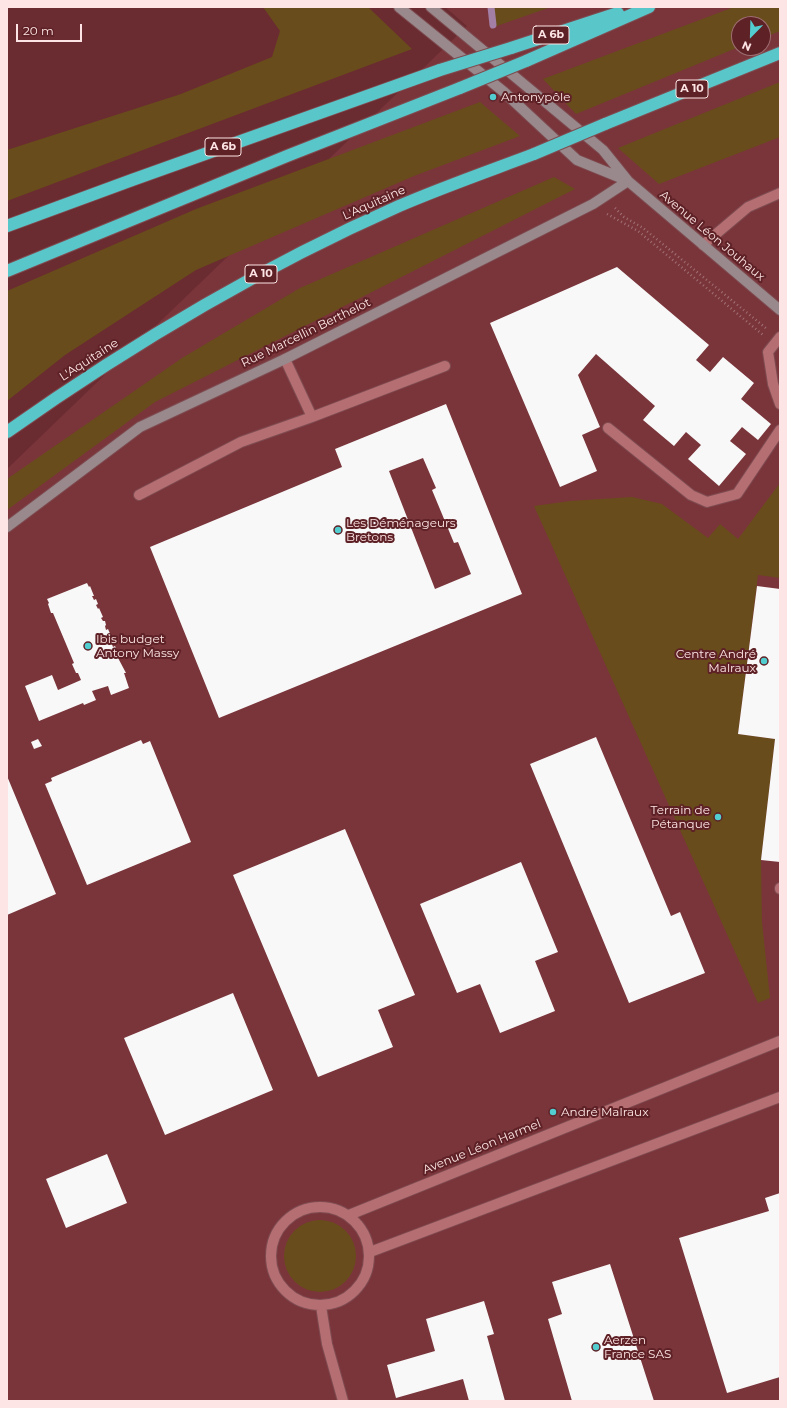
<!DOCTYPE html>
<html>
<head>
<meta charset="utf-8">
<style>
  body { margin:0 }
  #map { position:relative; width:787px; height:1408px; overflow:hidden; background:#6a2c31; font-family:Montserrat,sans-serif }
  canvas { display:block }
  .frame { position:absolute; inset:0; border:8px solid #fee5e5; pointer-events:none }
  .north { position:absolute; left:731px; top:16px; width:40px; height:40px; box-sizing:border-box; background:#5e2126; border:1px solid #9e6f72; border-radius:50%; rotate:203deg; font-size:11px; font-weight:700; line-height:16px; text-align:center; color:#fee5e5 }
  .north::after { content:''; display:block; margin:auto; width:14px; height:18px; background:#52cdd0; clip-path:polygon(50% 0,100% 100%,50% 72%,0 100%) }
  .scale { position:absolute; left:16px; top:24px; width:66px; height:18px; box-sizing:border-box; border:2px solid #fee5e5; border-top:0; padding-left:5px; font-size:12px; line-height:14px; white-space:nowrap; color:#fee5e5; -webkit-text-stroke:3px #5e2126; paint-order:stroke }
</style>
</head>
<body>
<div id="map">
<canvas width="787" height="1408"></canvas>
<div class="frame"></div>
<div class="north">N</div>
<div class="scale">20 m</div>
</div>
<script>
const c = document.querySelector('canvas').getContext('2d');
c.lineJoin = 'round';
function fill(path, color) { c.fillStyle = color; c.fill(path, 'evenodd'); }
function stroke(path, color, width, dash) { c.strokeStyle = color; c.lineWidth = width; c.lineCap = dash ? 'butt' : 'round'; c.setLineDash(dash || []); c.stroke(path); }
function write(font, color, halo, rows, align = 'center') {
  c.font = font + ' Montserrat,sans-serif'; c.lineWidth = 4; c.setLineDash([]); c.textBaseline = 'middle'; c.strokeStyle = halo; c.fillStyle = color; for (const [text, x, y, turn = 0] of rows) {
    c.save(); c.translate(x, y); c.rotate((+turn || 0) * Math.PI / 180); c.textAlign = isNaN(turn) ? turn : align; if (halo) c.strokeText(text, 0, 0); c.fillText(text, 0, 0); c.restore();
  }
}
const built = new Path2D(`
  M 445,7 L 780,7 L 780,1401 L 7,1401 L 7,469 L 467,26 ZM 739,24 L 763,24 L 763,48 L 739,48 Z`);
const green = new Path2D(`
  M 263,7 L 368,7 L 412,49 L 7,201 L 7,150 L 181,94 L 272,57 L 280,31 Z
  M 490,7 L 551,7 L 491,28 Z
  M 734,7 L 780,7 L 780,31 L 763,38 L 763,24 L 739,24 L 739,47 L 576,114 L 543,79 Z
  M 780,82 L 780,137 L 659,184 L 618,148 Z
  M 480,102 L 520,136 L 414,176 L 196,270 L 65,355 L 7,401 L 7,291 L 196,209 Z
  M 554,177 L 575,189 L 155,402 L 7,510 L 7,479 L 182,358 L 300,288 Z
  M 780,483 L 780,578 L 758,575 L 738,734 L 775,739 L 761,860 L 762,922 L 770,998 L 758,1003 L 534,506 L 570,501 L 632,497 L 662,504 L 708,538 L 720,524 L 738,539 Z
  M284 1256a36 36 0 1 1 72 0a36 36 0 1 1-72 0Z`);
const stream = new Path2D(`
  M 491,7 L 493,25`);
const building = new Path2D(`
  M 617,267 L 709,345 L 696,360 L 710,372 L 723,357 L 754,383 L 741,399 L 771,424 L 758,440 L 742,427 L 730,441 L 746,454 L 719,486 L 688,459 L 701,445 L 686,432 L 674,446 L 643,420 L 655,406 L 596,354 L 578,375 L 600,427 L 582,435 L 597,471 L 560,487 L 490,323 Z
  M 446,404 L 522,594 L 219,718 L 150,547 L 342,467 L 335,449 ZM 423,458 L 436,488 L 432,490 L 454,543 L 458,542 L 471,574 L 435,589 L 389,471 Z
  M 87,583 L 89,587 L 90,586 L 94,596 L 92,596 L 94,600 L 96,599 L 98,604 L 96,605 L 98,609 L 99,608 L 103,617 L 101,618 L 103,621 L 105,621 L 106,625 L 105,626 L 106,630 L 108,629 L 112,638 L 110,639 L 113,647 L 115,646 L 119,655 L 117,656 L 126,673 L 124,673 L 129,688 L 111,695 L 108,686 L 92,691 L 96,700 L 84,705 L 83,703 L 39,721 L 25,686 L 52,675 L 58,690 L 81,680 L 78,673 L 76,673 L 72,664 L 74,663 L 53,613 L 51,613 L 48,604 L 49,603 L 47,599 Z
  M 757,586 L 780,589 L 780,862 L 761,860 L 775,739 L 738,734 Z
  M 596,737 L 671,916 L 680,912 L 705,973 L 629,1003 L 530,764 Z
  M 38,739 L 42,746 L 34,749 L 31,742 Z
  M 141,740 L 143,744 L 150,741 L 191,842 L 87,885 L 45,784 L 52,781 L 51,778 Z
  M 7,776 L 56,894 L 7,915 Z
  M 345,829 L 415,995 L 378,1010 L 393,1047 L 318,1077 L 233,875 Z
  M 521,862 L 558,952 L 535,961 L 555,1011 L 500,1033 L 480,984 L 457,993 L 420,904 Z
  M 233,993 L 273,1090 L 165,1135 L 124,1038 Z
  M 107,1154 L 127,1203 L 66,1228 L 46,1179 Z
  M 780,1193 L 780,1377 L 727,1393 L 679,1238 L 769,1211 L 765,1198 Z
  M 610,1264 L 654,1401 L 572,1401 L 548,1319 L 562,1314 L 552,1282 Z
  M 484,1301 L 494,1334 L 487,1336 L 505,1401 L 469,1401 L 463,1379 L 396,1398 L 387,1365 L 435,1351 L 426,1319 Z`);
const path = new Path2D(`
  M 615,208 L 624,217 L 643,228 L 767,329
  M 607,214 L 638,231 L 763,335`);
const lane = new Path2D(`
  M 703,245 L 748,207 L 780,193
  M 780,337 L 768,352 L 773,384 L 780,404
  M 285,359 L 312,417 L 445,366
  M 608,428 L 691,495 L 707,502 L 737,494 L 780,430
  M 139,495 L 241,442 L 312,417
  M 780,889 L 780,888`);
const street = new Path2D(`
  M271 1256a49 49 0 1 1 98 0a49 49 0 1 1-98 0Z
  M 349,1215 L 780,1041
  M 370,1252 L 780,1097
  M 321,1306 L 327,1344 L 343,1401`);
const secondary = new Path2D(`
  M 399,7 L 504,92 L 577,160 L 626,180
  M 431,7 L 603,150 L 628,181 L 780,310
  M 7,527 L 140,427 L 285,359 L 593,204 L 628,181`);
const highway = new Path2D(`
  M 511,48 L 618,13
  M 526,61 L 649,7
  M 605,124 L 780,53
  M 7,226 L 132,180 L 440,70
  M 7,271 L 287,156 L 460,88
  M 7,432 C 130,345 261,267 399,206 C 443,187 489,171 534,154`);
const highwayBridge = new Path2D(`
  M 440,70 L 511,48
  M 460,88 L 526,61
  M 534,154 L 605,124`);
const markers = [
  [493,97,4,"#52cdd0"],
  [338,530,4,"#52cdd0"],
  [88,646,4,"#52cdd0"],
  [764,661,4,"#52cdd0"],
  [718,817,4,"#52cdd0"],
  [553,1112,4,"#52cdd0"],
  [596,1347,4,"#52cdd0"]
];
const shields = [
  [551,35,36],
  [692,89,32],
  [223,147,36],
  [261,274,32]
];
const shieldNames = [
  ["A 6b",551,35],
  ["A 10",692,89],
  ["A 6b",223,147],
  ["A 10",261,274]
];
const poiNames = [
  ["Antonypôle",501,97],
  ["Les Déménageurs",346,523],
  ["Bretons",346,537],
  ["Ibis budget",96,639],
  ["Antony Massy",96,653],
  ["Centre André",756,654,"right"],
  ["Malraux",756,668,"right"],
  ["Terrain de",710,810,"right"],
  ["Pétanque",710,824,"right"],
  ["André Malraux",561,1112],
  ["Aerzen",604,1340],
  ["France SAS",604,1354]
];
const streetNames = [
  ["L'Aquitaine",374,203,-24],
  ["Avenue Léon Jouhaux",712,236,40],
  ["Rue Marcellin Berthelot",306,333,-26],
  ["L'Aquitaine",89,360,-33],
  ["Avenue Léon Harmel",482,1147,-22]
];
fill(built, '#7a353b');
fill(green, '#694c1b');
stroke(stream, '#a37ea5', 7);
fill(building, '#f8f8f8');
stroke(lane, '#7e4c51', 12);
stroke(street, '#7e4c51', 12);
stroke(secondary, '#7e4c51', 12);
stroke(highway, '#7e4c51', 14);
stroke(path, '#a17174', 2.5, [1, 3]);
stroke(lane, '#b56e71', 10);
stroke(street, '#b56e71', 10);
stroke(secondary, '#99898c', 10);
stroke(highway, '#59c7ca', 12);
stroke(highwayBridge, '#7e4c51', 14, []);
stroke(highwayBridge, '#59c7ca', 12);
for (const [x, y, r, color] of markers) { const dot = new Path2D(); dot.arc(x, y, r, 0, 2 * Math.PI); c.fillStyle = color; c.fill(dot); stroke(dot, '#5e2126', 1.5); }
for (const [x, y, w] of shields) { const box = new Path2D(); box.roundRect(x - w / 2, y - 9, w, 18, 3); c.fillStyle = '#5e2126'; c.fill(box); stroke(box, '#fee5e5', 1); }
write('bold 11px', '#fee5e5', null, shieldNames);
write('12px', '#fee5e5', '#5e2126', poiNames, 'left');
write('12px', '#fee5e5', '#5e2126', streetNames);
</script>
</body>
</html>
